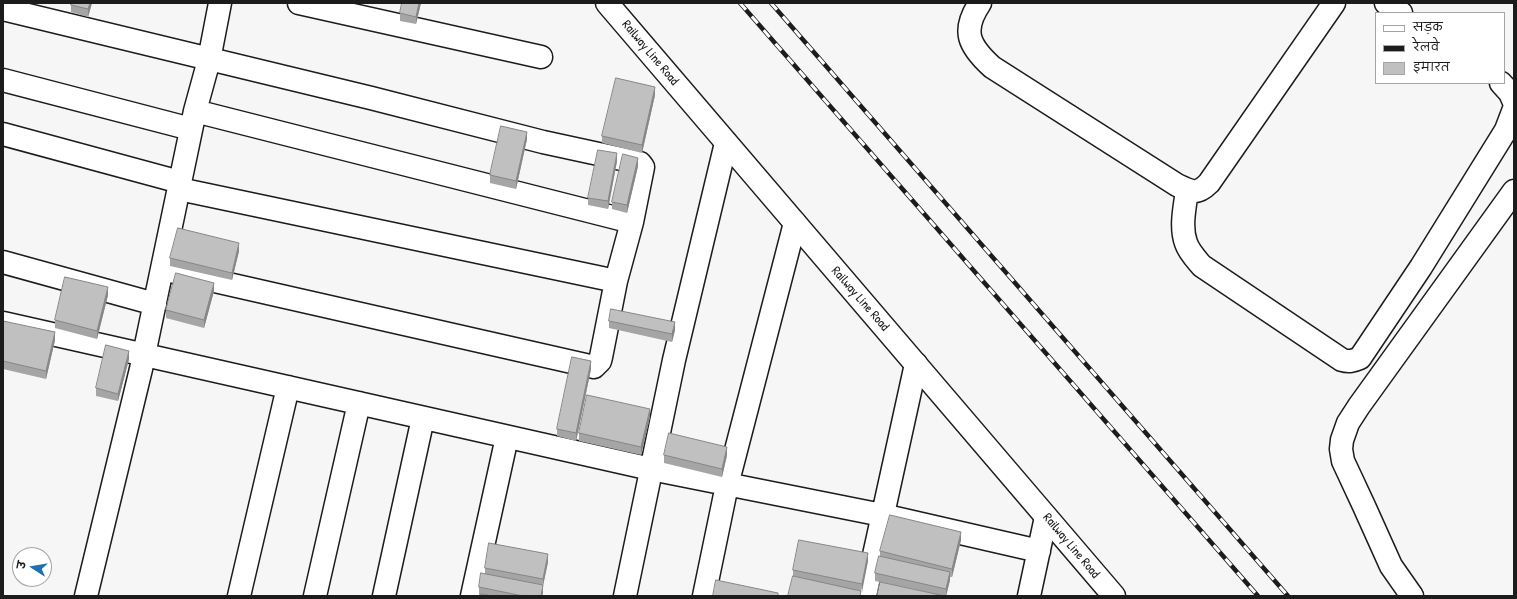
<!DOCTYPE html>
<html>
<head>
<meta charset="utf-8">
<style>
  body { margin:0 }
  #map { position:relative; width:1517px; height:599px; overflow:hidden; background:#f6f6f6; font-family:"Patrick Hand","Playpen Sans Deva",sans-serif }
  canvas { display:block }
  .frame { position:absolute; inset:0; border:4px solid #1c1c1c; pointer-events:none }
  .legend { position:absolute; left:1375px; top:12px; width:130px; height:72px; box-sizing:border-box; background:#fff; border:1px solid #a4a4a4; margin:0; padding:5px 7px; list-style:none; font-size:12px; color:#1c1c1c }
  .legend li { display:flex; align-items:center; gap:8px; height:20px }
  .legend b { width:20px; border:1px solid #a4a4a4 }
  .north { position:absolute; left:12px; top:547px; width:40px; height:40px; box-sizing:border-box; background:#fff; border:1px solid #a4a4a4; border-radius:50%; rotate:282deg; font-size:11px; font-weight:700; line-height:16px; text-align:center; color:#1c1c1c }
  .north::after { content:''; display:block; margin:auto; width:14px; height:18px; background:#1f6fb2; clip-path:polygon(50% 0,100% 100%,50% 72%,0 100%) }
</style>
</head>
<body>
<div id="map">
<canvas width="1517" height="599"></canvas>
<div class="frame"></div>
<ul class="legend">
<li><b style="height:5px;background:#fff"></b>सड़क</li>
<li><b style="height:5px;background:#1c1c1c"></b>रेलवे</li>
<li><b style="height:11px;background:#c0c0c0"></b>इमारत</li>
</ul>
<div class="north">उ</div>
</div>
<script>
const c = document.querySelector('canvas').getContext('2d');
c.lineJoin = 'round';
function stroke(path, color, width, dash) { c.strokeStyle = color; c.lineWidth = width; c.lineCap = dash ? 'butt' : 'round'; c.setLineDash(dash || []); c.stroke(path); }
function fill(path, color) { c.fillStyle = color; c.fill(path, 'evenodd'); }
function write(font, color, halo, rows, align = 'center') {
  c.font = font + ' "Patrick Hand",sans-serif'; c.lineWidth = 3.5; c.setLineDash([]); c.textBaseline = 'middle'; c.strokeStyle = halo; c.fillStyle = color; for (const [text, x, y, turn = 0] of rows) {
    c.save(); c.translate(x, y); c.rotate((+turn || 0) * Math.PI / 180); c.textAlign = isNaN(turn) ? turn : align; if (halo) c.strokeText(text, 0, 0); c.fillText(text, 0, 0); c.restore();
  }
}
const street = new Path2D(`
  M 299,3 L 541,57
  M 980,3 C 961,31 969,46 992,67 L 1177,185 C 1192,192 1197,195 1209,183 L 1334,3
  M 1386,3 L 1401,13
  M 3,9 L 371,98 L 543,142 L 640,163 L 643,167 L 632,222 L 616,281 L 601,357 L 600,361 L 594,367 L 162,269
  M 3,80 L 191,129
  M 1501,83 L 1510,93 L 1514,102
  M 195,111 L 632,222
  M 3,134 L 180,182
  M 179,189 L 616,281
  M 1187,190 C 1185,207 1180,226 1186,243 C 1189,252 1196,259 1202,266 L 1342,360 C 1349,362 1353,361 1360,358 L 1421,267 L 1506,130 L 1514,109
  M 3,262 L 155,304
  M 3,323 L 651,469 L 882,515 L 1039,551
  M 86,596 L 141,369 L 195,111 L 209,60 L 220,3
  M 239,596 L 288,387
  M 315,596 L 359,403
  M 384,596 L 423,418
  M 472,596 L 507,437
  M 625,596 L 674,360 L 726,143
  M 704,596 L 727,485 L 795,223
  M 865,596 L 916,364
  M 1029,596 L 1046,517
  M 1412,596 L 1391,566 L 1364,506 L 1343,461 L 1341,449 L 1342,440 L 1348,423 L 1359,406 L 1514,191`);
const secondary = new Path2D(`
  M 607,3 L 1114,596`);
const rail = new Path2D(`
  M 740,3 L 1258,596
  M 771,3 L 1288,596`);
const wall = new Path2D(`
  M 92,3 L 88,17 L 71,12 L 71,5 Z
  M 421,3 L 416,24 L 400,21 L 400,13 Z
  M 655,95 L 642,153 L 602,143 L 602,136 Z
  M 527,139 L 516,189 L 490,183 L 490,175 Z
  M 617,161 L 608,209 L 588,205 L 588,198 Z
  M 638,166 L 627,213 L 612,209 L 612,202 Z
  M 239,251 L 232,280 L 170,266 L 170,258 Z
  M 214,291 L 204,328 L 166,318 L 166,310 Z
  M 108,295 L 97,339 L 55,328 L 55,320 Z
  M 3,321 L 55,340 L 46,379 L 3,369 Z
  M 609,321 L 675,330 L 672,342 L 609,328 Z
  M 129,359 L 118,401 L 96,396 L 96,388 Z
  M 591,369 L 576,441 L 557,436 L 557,429 Z
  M 650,417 L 641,455 L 579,441 L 579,433 Z
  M 664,455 L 727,455 L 722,477 L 664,463 Z
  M 961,540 L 952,577 L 950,577 L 950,580 L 946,596 L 877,596 L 918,590 L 875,581 L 875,573 L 880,556 L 880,551 Z
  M 868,561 L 861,592 L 861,596 L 793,576 L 793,570 Z
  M 548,562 L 543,585 L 543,593 L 542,596 L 481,596 L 479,595 L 479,587 L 485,574 L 485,568 Z`);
const shadedWall = new Path2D(`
  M 90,3 L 92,3 L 88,17 L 88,9 Z
  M 419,3 L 421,3 L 416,24 L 416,17 Z
  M 655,87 L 655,95 L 642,153 L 642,145 Z
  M 527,132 L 527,139 L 516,189 L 516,181 Z
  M 617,153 L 617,161 L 608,209 L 608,201 Z
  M 638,158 L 638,166 L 627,213 L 627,205 Z
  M 239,243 L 239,251 L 232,280 L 232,273 Z
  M 214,283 L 214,291 L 204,328 L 204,320 Z
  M 108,287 L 108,295 L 97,339 L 97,331 Z
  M 675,322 L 675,330 L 672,342 L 672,334 Z
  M 55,332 L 55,340 L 46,379 L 46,371 Z
  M 129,351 L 129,359 L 118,401 L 118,394 Z
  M 591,361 L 591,369 L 576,441 L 576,433 Z
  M 650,409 L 650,417 L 641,455 L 641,447 Z
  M 727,447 L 727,455 L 722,477 L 722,469 Z
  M 961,532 L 961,540 L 952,577 L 952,569 Z
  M 868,553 L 868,561 L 862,592 L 862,584 Z
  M 548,554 L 548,562 L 543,586 L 543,579 Z
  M 950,572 L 950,580 L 946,596 L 946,589 Z
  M 543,585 L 543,593 L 542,596 L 541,596 Z`);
const building = new Path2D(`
  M 71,3 L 90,3 L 88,9 L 71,5 Z
  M 402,3 L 419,3 L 416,17 L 400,13 Z
  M 616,78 L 655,87 L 642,145 L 602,136 Z
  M 501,126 L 527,132 L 516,181 L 490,175 Z
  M 598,150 L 617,153 L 608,201 L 588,198 Z
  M 623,154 L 638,158 L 627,205 L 612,202 Z
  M 178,228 L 239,243 L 232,273 L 170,258 Z
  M 176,273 L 214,283 L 204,320 L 166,310 Z
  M 65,277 L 108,287 L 97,331 L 55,320 Z
  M 611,309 L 675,322 L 672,334 L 609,321 Z
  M 3,321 L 55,332 L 46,371 L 3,361 Z
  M 106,345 L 129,351 L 118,394 L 96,388 Z
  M 572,357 L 591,361 L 576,433 L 557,429 Z
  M 587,395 L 650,409 L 641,447 L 579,433 Z
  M 669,433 L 727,447 L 722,469 L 664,455 Z
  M 890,515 L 961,532 L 952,569 L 880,551 Z
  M 799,540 L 868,553 L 862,584 L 793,570 Z
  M 489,543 L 548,554 L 543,579 L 485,568 Z
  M 879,556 L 950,572 L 946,589 L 875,573 Z
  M 481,573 L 543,585 L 541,596 L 523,596 L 479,587 Z
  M 793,576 L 861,591 L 860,596 L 788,596 Z
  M 716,580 L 778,593 L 778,596 L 713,596 Z
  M 880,582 L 945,596 L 877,596 Z
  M 481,594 L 493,596 L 481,596 Z`);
const streetNames = [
  ["Railway Line Road",650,53,50],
  ["Railway Line Road",860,299,49],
  ["Railway Line Road",1071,546,50]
];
stroke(street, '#1c1c1c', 25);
stroke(secondary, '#1c1c1c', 25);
stroke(street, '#fff', 22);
stroke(secondary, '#fff', 22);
stroke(rail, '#1c1c1c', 4.5);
stroke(rail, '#fff', 3, [9]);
fill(wall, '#a5a5a5');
fill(shadedWall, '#868686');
fill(building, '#c0c0c0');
stroke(building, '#868686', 1);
write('13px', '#1c1c1c', '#fff', streetNames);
</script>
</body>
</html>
